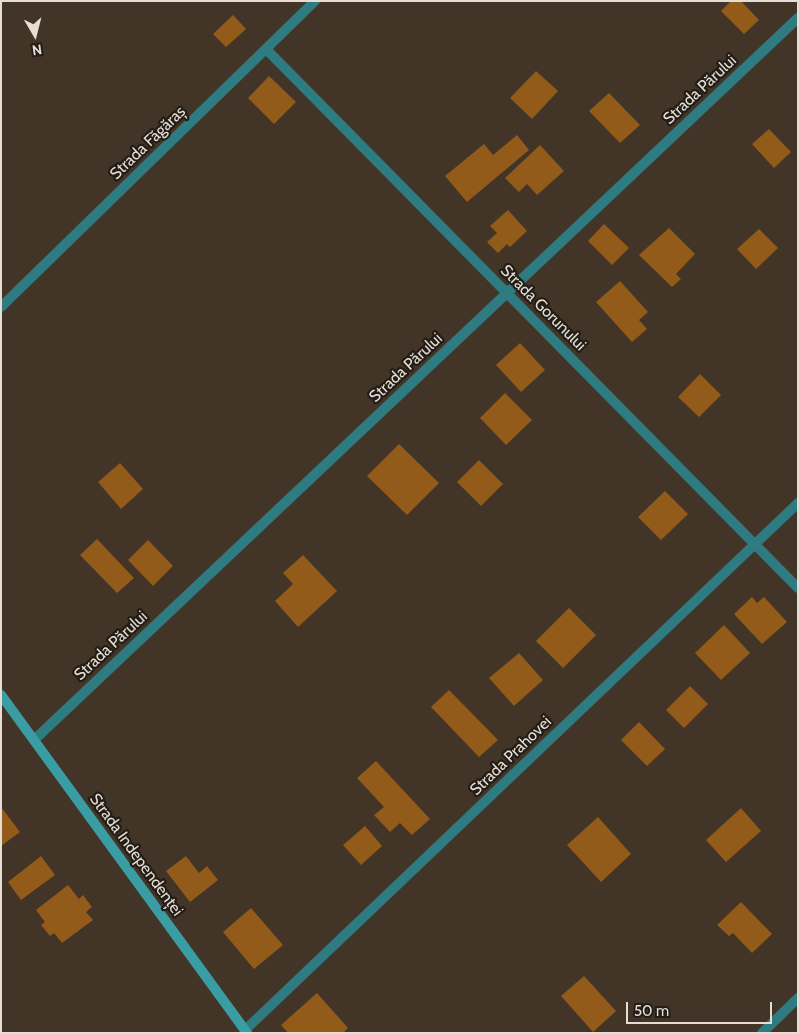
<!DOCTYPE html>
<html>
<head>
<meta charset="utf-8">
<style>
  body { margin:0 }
  #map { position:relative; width:799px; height:1034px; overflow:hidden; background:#423427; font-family:Cabin,sans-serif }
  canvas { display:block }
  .frame { position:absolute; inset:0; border:2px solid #e6ddd5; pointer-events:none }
  .north { position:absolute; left:10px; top:10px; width:50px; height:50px; -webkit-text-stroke:4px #231d17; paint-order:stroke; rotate:172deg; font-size:14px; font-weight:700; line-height:20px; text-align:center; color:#e6ddd5 }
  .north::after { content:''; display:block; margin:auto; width:18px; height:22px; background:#e6ddd5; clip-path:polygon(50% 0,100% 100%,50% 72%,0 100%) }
  .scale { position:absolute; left:626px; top:1002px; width:146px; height:22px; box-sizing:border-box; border:2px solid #e6ddd5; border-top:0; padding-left:6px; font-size:15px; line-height:18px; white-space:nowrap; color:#e6ddd5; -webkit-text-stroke:4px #231d17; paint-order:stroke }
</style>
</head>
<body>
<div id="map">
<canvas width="799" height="1034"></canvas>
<div class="frame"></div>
<div class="north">N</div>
<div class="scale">50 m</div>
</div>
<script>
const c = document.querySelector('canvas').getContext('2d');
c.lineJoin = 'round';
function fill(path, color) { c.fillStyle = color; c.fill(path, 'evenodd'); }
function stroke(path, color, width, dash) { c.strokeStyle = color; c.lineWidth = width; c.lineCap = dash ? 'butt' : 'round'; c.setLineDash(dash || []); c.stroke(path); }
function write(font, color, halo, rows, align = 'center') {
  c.font = font + ' Cabin,sans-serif'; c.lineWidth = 4.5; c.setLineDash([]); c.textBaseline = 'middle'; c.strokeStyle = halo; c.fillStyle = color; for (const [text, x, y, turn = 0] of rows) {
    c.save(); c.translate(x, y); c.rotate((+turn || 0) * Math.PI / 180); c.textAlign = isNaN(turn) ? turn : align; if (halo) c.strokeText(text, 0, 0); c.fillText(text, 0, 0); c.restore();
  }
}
const building = new Path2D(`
  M 731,1 L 741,1 L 759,20 L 744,34 L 721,11 Z
  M 233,15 L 246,29 L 226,47 L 213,34 Z
  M 536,71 L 558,91 L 532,119 L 510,98 Z
  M 269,76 L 296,102 L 274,124 L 248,98 Z
  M 609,93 L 640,125 L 620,143 L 589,111 Z
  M 769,129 L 791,152 L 774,168 L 752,144 Z
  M 517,135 L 529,150 L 467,202 L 445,176 L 484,144 L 493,155 Z
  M 540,145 L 564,171 L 537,195 L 527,184 L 519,192 L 505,178 Z
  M 508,210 L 527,231 L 510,247 L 507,244 L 498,253 L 487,242 L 497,233 L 490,226 Z
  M 604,224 L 629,248 L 612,265 L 588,241 Z
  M 669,228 L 695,254 L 676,274 L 681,279 L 672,287 L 639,255 Z
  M 759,229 L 778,248 L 756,269 L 737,249 Z
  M 620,281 L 648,312 L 639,320 L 647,329 L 632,342 L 596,302 Z
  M 520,343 L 545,370 L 521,392 L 496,365 Z
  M 700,374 L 721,395 L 699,417 L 678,397 Z
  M 505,393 L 532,420 L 506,445 L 480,418 Z
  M 399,444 L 439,483 L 407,515 L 367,476 Z
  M 479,460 L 503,484 L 481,506 L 457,482 Z
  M 120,463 L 143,489 L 121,509 L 98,482 Z
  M 665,491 L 688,514 L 661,540 L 638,517 Z
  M 97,539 L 134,578 L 117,593 L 80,555 Z
  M 148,540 L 173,566 L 153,586 L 128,560 Z
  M 303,555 L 337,591 L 298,627 L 275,601 L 293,584 L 283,573 Z
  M 752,597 L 757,603 L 764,597 L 787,622 L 762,644 L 734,614 Z
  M 569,608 L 596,635 L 563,668 L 536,641 Z
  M 724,625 L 750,653 L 721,680 L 695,653 Z
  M 519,653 L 543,680 L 514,706 L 489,678 Z
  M 690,686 L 708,704 L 684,728 L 666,710 Z
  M 449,690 L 498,740 L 479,757 L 431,707 Z
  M 639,722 L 665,749 L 647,766 L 621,740 Z
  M 376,761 L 430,819 L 412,835 L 400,823 L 390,832 L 374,815 L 384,807 L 357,778 Z
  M 1,807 L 20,832 L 1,846 Z
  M 741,808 L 761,831 L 726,862 L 706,840 Z
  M 598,817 L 631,854 L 601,882 L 567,845 Z
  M 365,826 L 382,846 L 361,865 L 343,845 Z
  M 41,856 L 55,875 L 21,900 L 8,882 Z
  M 186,856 L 199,873 L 207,866 L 218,880 L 190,902 L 166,871 Z
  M 68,885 L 79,899 L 83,895 L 92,907 L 86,912 L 93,920 L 62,943 L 54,933 L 50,936 L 41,925 L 45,922 L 36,910 Z
  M 741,902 L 772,934 L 752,953 L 733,933 L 729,936 L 717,925 Z
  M 251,908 L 283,945 L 254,969 L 223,932 Z
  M 584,976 L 616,1011 L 593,1032 L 561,996 Z
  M 317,993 L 348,1028 L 343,1033 L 288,1033 L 281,1025 Z`);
const street = new Path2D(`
  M 266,49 L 798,588
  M 1,307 L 315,1
  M 34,740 L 798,18
  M 245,1030 L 798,503
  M 762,1033 L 798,998`);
const secondary = new Path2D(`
  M 1,695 L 247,1033`);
const streetNames = [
  ["Strada Părului",700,90,-43],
  ["Strada Făgăraș",148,143,-44],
  ["Strada Gorunului",543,308,45],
  ["Strada Părului",406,368,-43],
  ["Strada Părului",111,646,-43],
  ["Strada Prahovei",511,756,-44],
  ["Strada Independenței",136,855,54]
];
fill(building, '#935b1a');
stroke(street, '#2e7b81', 10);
stroke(secondary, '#3b9da4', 10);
write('16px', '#e6ddd5', '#231d17', streetNames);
</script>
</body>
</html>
